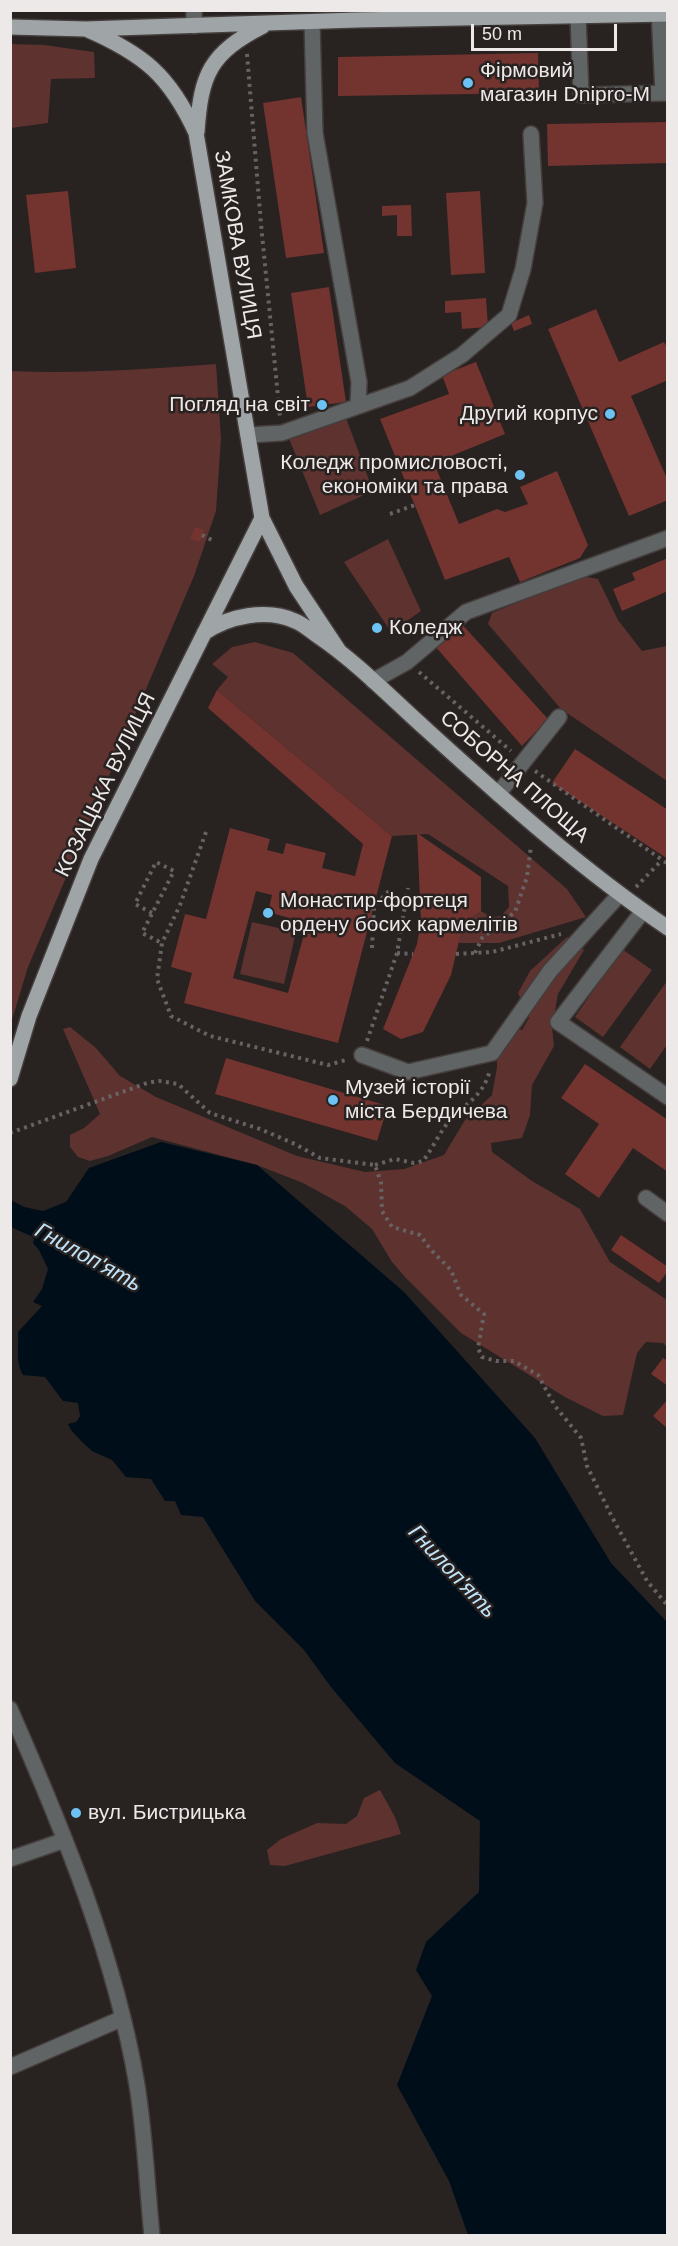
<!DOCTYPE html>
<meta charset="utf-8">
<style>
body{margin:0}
#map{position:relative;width:678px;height:2246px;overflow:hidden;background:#282221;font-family:Arial,sans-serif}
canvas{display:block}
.frame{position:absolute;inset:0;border:12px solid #ede9e8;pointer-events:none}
.scale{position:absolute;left:471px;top:24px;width:146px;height:27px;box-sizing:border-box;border:3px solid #ede9e8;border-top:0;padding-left:8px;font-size:18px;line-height:21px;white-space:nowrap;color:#ede9e8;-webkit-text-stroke:4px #282221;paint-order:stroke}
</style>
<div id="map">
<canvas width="678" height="2246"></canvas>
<div class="frame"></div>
<div class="scale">50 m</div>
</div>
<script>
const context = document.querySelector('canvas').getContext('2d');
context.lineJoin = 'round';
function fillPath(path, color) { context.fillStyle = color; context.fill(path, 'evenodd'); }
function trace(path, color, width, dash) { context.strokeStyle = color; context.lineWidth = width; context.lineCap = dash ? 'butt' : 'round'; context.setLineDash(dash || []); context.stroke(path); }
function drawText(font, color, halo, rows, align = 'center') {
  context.font = font + ' Arial,sans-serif'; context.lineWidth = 5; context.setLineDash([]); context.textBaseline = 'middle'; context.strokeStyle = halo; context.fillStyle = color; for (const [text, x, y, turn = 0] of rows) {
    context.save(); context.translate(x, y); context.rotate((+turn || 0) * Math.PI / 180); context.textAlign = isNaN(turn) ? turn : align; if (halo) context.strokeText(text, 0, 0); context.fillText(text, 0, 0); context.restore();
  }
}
fillPath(new Path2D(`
 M11,44l33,1 50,7 1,26 -44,1 -3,44 -37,5z
 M216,364l5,75 -5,72 -22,65 -166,391 -17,56 -1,-652c69,3 137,-2 206,-7z
 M345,415l28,76 -53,24 -32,-79z
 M388,539l33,72 -30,21 -47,-70z
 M581,576l17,3 20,41 24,31 25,-5v135l-106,-72 -73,-85 4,-11z
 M255,642l38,11 274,236 19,28 -87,26h-41l5,-19 18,-13 10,6 10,-1 8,-9 -1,-21 -80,-52 -36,2 -175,-146 11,-13 -16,-13 20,-17z
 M252,922l44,10 -12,52 -44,-10z
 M567,937l17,13 -26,44 -6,34 2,18 -22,39 -2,30 -8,23 -31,5 1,9 40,29 48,28 30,53 57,38v47l-4,-4 -17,-1 -9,11 -14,62 -20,1 -38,-19 -104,-64 -56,-56 -13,-15 -20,-33 -27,-23 -42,-23 -46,-18 -105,-28 -44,19 -18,5 -12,-4 -8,-10v-12l14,-7 16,-14 -37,-85 7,-2 26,21 24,28 36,21 141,59 68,16 39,-3 40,-14 21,-35 27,-25 5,-28v-37l7,-6 18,6 7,-12 -11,-25 12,-22z
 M622,949l30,21 -49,67 -28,-20z
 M667,981v64l-17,24 -30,-22z
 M380,1790l15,27 6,17 -116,32 -15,-1 -3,-15 14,-11 36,-16 29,1 11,-8 7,-18z`), '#5e322f');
fillPath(new Path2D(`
 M161,1142l96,23 147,127 131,146 76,125 56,59v613h-199l-19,-54 -52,-96 35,-89 -16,-26 10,-28 53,-50 1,-71 -85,-58 -64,-76 -27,-37 -49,-49 -52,-84 -22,-2 -6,-14h-10l-14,-22 -25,-2 -14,-17 -20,-9 -11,-10 -10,-11 -3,-6 8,-2 4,-6 -2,-13 -15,-2 -18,-24 -22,-2c-8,-15 -4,-26 -5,-43l24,-26 -9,-4 9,-13 6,-20 -9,-19 -6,-7 1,-4 -3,-3 -20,-9v-27l13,7 19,4 23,-9 23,-34z`), '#000e1a');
fillPath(new Path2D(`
 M538,53l1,40 -201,3v-39z
 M301,97l23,156 -38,5 -23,-155z
 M668,122v41l-120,3 -1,-42z
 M68,191l8,77 -41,5 -9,-78z
 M480,191l5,82 -34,2 -5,-82z
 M411,205l1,31h-15v-21l-15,1v-10z
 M329,287l17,115 -38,5 -17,-114z
 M486,298l2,29 -26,2 -1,-17 -16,1v-12z
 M596,309l23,53 45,-20 4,7v31l-37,16 37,85v19l-39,16 -81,-187z
 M529,315l3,9 -18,7 -3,-8z
 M476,362l29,72 -71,29 25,61 38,-15 8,3 23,-8 -8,-17 37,-16 31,74 -8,13 -60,24 -11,-25 -64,23 -65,-161 69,-25 -7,-19z
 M195,527l9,3 -4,12 -10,-3z
 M668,558v33l-46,20 -9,-22 22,-9 -3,-7z
 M460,622l88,97 -26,27 -88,-101z
 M217,690l175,146 -54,207 -154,-40 8,-30 -21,-6 14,-53 21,5 24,-91 40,11 -3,11 16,4 3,-11 40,10 -4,15 33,8 8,-32 -155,-136zM256,891l16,4 -4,17 39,11 -19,70 -55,-15z
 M575,749l93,61v49l-116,-76z
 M417,833l64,44v34l-18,13 -12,51 -28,57 -22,7 -18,-10 34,-85 4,-23z
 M226,1058l162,48 -11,35 -162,-47z
 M585,1064l83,56v52l-35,-24 -34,50 -34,-24 34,-50 -38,-26z
 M621,1235l47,32v4l-9,12 -48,-33z
 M663,1358l5,3v25l-17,-12z
 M668,1399v30l-15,-13z`), '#73332f');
const minor = new Path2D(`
 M659,10l4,83
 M578,16l3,79 87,-2
 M312,22l3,111 44,249 -1,24
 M194,26v-16
 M248,435l34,-2 128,-45 52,-33 47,-40 14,-46 12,-66 -4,-69
 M373,681l34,-19 59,-50 202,-74
 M498,794l61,-77
 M643,911l-85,111 110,75
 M362,1055l46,17 84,-19 58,-82 70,-77
 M646,1198l22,16
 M10,1709c53,121 105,246 127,376 8,50 10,101 15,151
 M10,1859l55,-19
 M10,2067l113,-49`);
const major = new Path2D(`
 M10,27l76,2 270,-9 312,-6
 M86,29c58,25 84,47 110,104l66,385 34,68 43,65
 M197,132c4,-58 13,-79 66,-106
 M204,633c24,-17 63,-25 91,-12 8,3 16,10 23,15 40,27 74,63 110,95 76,69 154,139 240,197
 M10,1079l19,-63 62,-157 171,-341`);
trace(minor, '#443e3d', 18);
trace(major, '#443e3d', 18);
trace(new Path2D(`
 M247,54l14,170 19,193
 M390,514l25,-9
 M202,535l10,5
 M419,672l92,79
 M535,771l133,93
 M206,832l-26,73 -18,38 -5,36 14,37 39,20 118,29 18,-5
 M636,887l26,-27
 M351,905l23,1
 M152,913l-17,-9 21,-42 18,9 -32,62 20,10
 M372,948l2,-42 17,-17
 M397,953l16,1
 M475,953l7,-15 33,-26 12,-35 4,-31
 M456,954l36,-2 69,-18
 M367,1041l30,-88 11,-65
 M10,1133l137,-50 12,-2 19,3 32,29 50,16 35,15 25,14 55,7 6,18 1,28 10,16 28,8 11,15 20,20 10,25 23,19 -6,34 4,9 14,4h18l24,14 17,31 26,32 6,28 25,51 35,64 21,25
 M375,1165l20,-6 19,4 9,-2c9,-12 15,-25 23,-36 17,-22 36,-25 44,-55`), '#686362', 4, [3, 4.5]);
trace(minor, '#616465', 15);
trace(major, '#9fa4a7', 15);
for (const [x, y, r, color] of [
 [468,83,6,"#6ec2f3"],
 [322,405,6,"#6ec2f3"],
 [610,414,6,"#6ec2f3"],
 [520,475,6,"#6ec2f3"],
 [377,628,6,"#6ec2f3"],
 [268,913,6,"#6ec2f3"],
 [333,1100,6,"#6ec2f3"],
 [76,1813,6,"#6ec2f3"]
]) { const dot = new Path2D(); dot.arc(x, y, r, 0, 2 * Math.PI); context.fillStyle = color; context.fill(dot); trace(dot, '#282221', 2); }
drawText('21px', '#ede9e8', '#282221', [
 ["Фірмовий",480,71],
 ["магазин Dnipro-M",480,95],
 ["Погляд на світ",310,405,"right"],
 ["Другий корпус",598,414,"right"],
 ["Коледж промисловості,",508,463,"right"],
 ["економіки та права",508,487,"right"],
 ["Коледж",389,628],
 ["Монастир-фортеця",280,901],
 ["ордену босих кармелітів",280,925],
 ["Музей історії",345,1088],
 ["міста Бердичева",345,1112],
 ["вул. Бистрицька",88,1813]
], 'left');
drawText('21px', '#ede9e8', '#282221', [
 ["ЗАМКОВА ВУЛИЦЯ",237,245,80],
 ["СОБОРНА ПЛОЩА",514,777,41],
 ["КОЗАЦЬКА ВУЛИЦЯ",106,785,-64]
]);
drawText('italic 22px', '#c0e4fa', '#282221', [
 ["Гнилоп'ять",88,1258,29],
 ["Гнилоп'ять",452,1572,47]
]);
</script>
